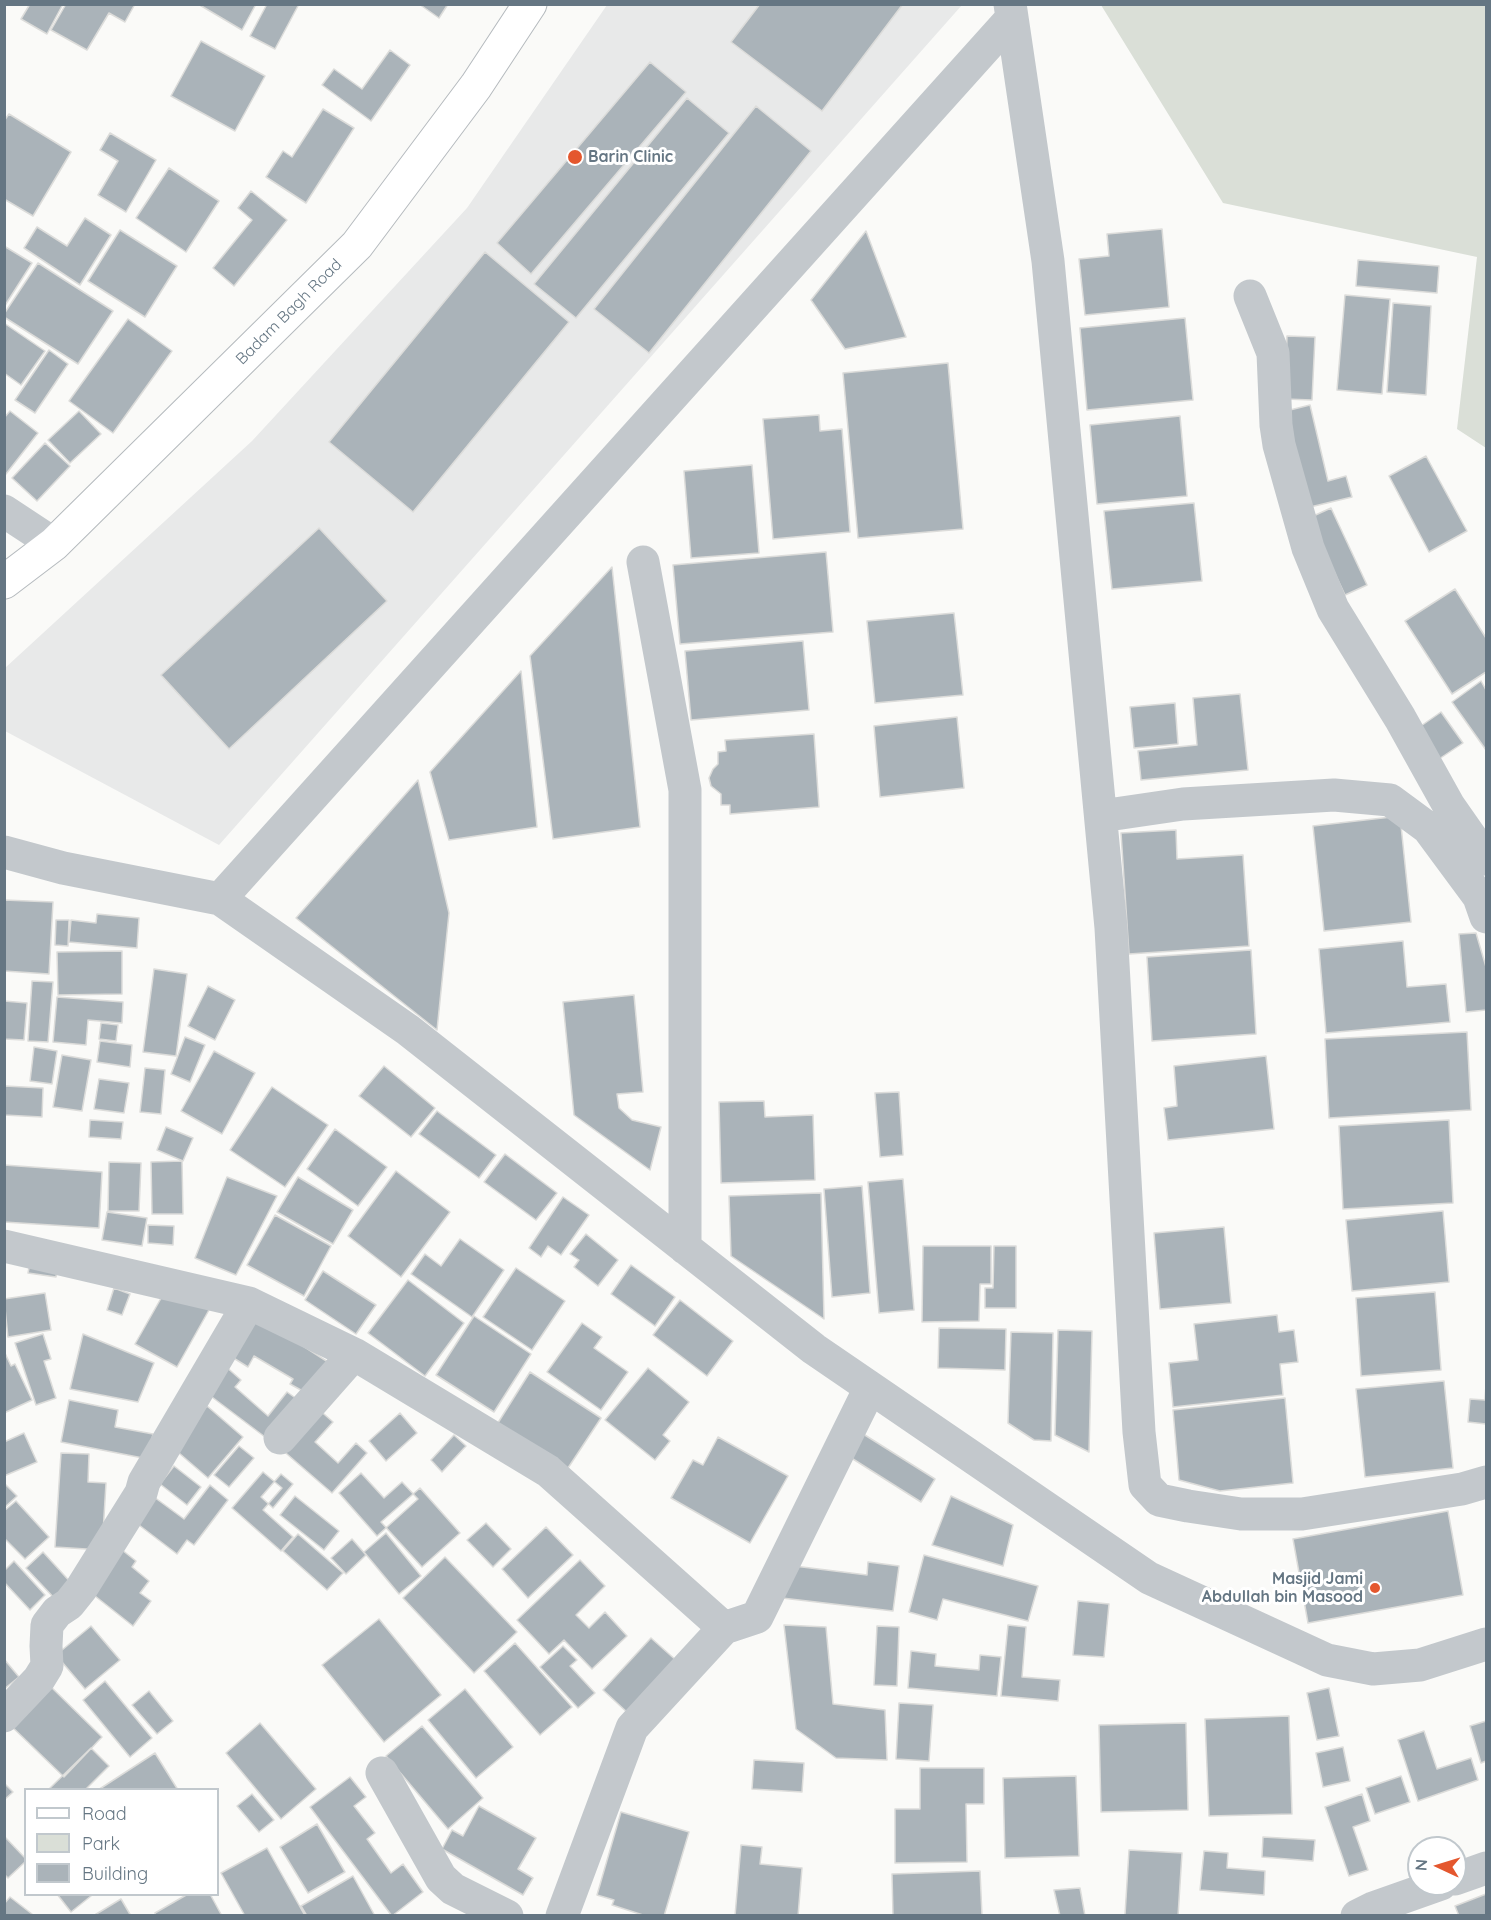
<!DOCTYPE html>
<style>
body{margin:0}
#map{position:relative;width:1491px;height:1920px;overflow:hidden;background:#fafaf8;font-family:Quicksand,sans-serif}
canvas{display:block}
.frame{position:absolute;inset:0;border:6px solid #657683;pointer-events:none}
.legend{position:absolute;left:24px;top:1788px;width:195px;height:108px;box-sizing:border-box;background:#fff;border:2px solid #c1c8cd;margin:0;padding:8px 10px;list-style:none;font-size:18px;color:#657683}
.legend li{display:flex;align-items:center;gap:12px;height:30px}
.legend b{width:30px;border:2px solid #c1c8cd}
.north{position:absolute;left:1407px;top:1836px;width:60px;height:60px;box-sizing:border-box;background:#fff;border:2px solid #c1c8cd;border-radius:50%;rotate:274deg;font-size:16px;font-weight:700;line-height:24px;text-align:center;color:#657683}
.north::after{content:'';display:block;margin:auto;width:21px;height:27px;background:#e4572e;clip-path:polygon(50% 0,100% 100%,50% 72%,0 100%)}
</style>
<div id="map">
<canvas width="1491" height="1920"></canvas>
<div class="frame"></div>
<ul class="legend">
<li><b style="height:8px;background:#fff"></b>Road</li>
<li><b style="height:16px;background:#dadfd7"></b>Park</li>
<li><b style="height:16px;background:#aab3b9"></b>Building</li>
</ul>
<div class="north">N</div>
</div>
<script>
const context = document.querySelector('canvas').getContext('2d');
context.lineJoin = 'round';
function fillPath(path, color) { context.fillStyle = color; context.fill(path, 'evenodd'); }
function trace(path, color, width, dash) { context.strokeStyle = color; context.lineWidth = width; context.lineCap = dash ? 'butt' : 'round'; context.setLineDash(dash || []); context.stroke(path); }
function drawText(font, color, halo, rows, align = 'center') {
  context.font = font + ' Quicksand,sans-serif'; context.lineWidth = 6; context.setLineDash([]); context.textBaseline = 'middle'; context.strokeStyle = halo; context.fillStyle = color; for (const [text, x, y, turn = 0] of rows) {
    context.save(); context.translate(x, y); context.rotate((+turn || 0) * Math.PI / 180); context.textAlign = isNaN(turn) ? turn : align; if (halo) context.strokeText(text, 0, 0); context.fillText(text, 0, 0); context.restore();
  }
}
fillPath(new Path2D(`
 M607,5h355l-743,840 -214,-114v-63l247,-227 215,-233z`), '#e8e9e9');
fillPath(new Path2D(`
 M1101,5h385v443l-29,-19 20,-172 -254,-54z`), '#dadfd7');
const building = new Path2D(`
 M30,4h33l-16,30 -26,-15z
 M66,4h69l-10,18 -16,-9 -22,37 -36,-20z
 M198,4h58l-14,26z
 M267,4h32l-24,45 -25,-13z
 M419,4h29l-9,14z
 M760,4h143l-81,107 -91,-69z
 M201,41l64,35 -30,55 -64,-35z
 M390,50l20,15 -39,56 -49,-36 12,-16 28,20z
 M650,62l36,30 -155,182 -34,-31z
 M687,98l42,35 -153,185 -42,-34z
 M756,106l55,45 -162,202 -55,-44z
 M323,109l31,19 -48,75 -40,-26 17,-26 9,6z
 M9,114l62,38 -38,64 -29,-17v-78z
 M110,133l46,27 -30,52 -28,-17 20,-34 -18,-11z
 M169,168l50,33 -33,51 -50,-34z
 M251,191l36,29 -53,66 -21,-18 39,-48 -14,-12z
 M85,218l26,17 -31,50 -56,-37 13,-21 30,19z
 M1162,229l7,78 -84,8 -6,-56 30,-3 -2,-22z
 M120,230l57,36 -32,51 -57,-36z
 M866,231l40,106 -61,12 -34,-49z
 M4,246l28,17 -28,44z
 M485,252l84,70 -156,190 -84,-70z
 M1358,260l81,6 -2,27 -81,-7z
 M38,263l75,48 -35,53 -74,-47v-3z
 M1345,295l45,4 -8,95 -45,-4z
 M1393,303l38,3 -5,89 -39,-3z
 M1185,318l8,82 -106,10 -7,-82z
 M128,319l44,32 -59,82 -44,-32z
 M4,323l41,28 -24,34 -17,-12z
 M1287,336l28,1 -3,63 -27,-1z
 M49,350l19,14 -33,49 -20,-13z
 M948,363l15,166 -105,9 -15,-165z
 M1310,405l18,76 18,-5 6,21 -46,11 -24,-96z
 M10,411l28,22 -32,41 -2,-1v-55z
 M79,411l22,23 -31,29 -22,-23z
 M819,415l1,16 22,-2 8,103 -77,7 -10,-120z
 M1180,416l7,80 -90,8 -7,-79z
 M45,443l25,23 -33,35 -25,-23z
 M1426,456l41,75 -38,21 -40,-76z
 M752,465l7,88 -68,5 -7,-87z
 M1194,503l8,78 -90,8 -8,-78z
 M1331,508l36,77 -22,10 -36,-77z
 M319,528l68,73 -158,148 -68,-74z
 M826,552l7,80 -153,12 -7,-79z
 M612,567l28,260 -87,12 -23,-183z
 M1455,589l31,49v34l-34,22 -47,-73z
 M954,613l9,82 -88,8 -8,-82z
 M803,641l6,69 -118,10 -6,-69z
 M521,671l16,156 -88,13 -19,-68z
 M1481,681l5,9v60l-34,-48z
 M1240,694l8,76 -107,10 -3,-29 59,-6 -4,-47z
 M1175,703l3,41 -44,4 -4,-41z
 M1441,712l22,31 -24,16 -21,-31z
 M957,717l7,71 -84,9 -6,-71z
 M814,734l5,73 -89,7v-9h-9v-11l-10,-8 -2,-8 4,-9 5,-5v-12l8,-1 -1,-11z
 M418,780l31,133 -12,117 -141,-112z
 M1400,816l11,106 -87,9 -11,-105z
 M1176,830l1,29 66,-4 6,91 -120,8 -8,-121z
 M4,900l49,2 -4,72 -45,-3z
 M97,914l42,4 -2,30 -68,-6 2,-22 25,3z
 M56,920h13l-1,26 -13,-1z
 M1476,933l10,34v43l-20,2 -7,-78z
 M1403,941l4,46 39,-3 4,38 -124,11 -7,-84z
 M1251,950l5,84 -104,7 -5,-84z
 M122,951v43l-64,1 -1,-43z
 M154,969l33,5 -11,82 -33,-4z
 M32,981l21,1 -5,60 -20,-1z
 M208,986l27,14 -20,40 -27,-14z
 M634,995l9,97 -26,2 2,14 13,12 29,7 -11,43 -76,-55 -11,-113z
 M57,997l66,5 -1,21 -34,-3 -2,25 -33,-3z
 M4,1001l23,2 -3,37 -20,-1z
 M101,1023l17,2 -2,16 -17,-2z
 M1467,1032l4,78 -142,8 -4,-79z
 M185,1037l20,8 -15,37 -19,-8z
 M100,1041l32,4 -2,22 -33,-5z
 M34,1047l23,4 -5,33 -22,-3z
 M214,1051l41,22 -33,61 -41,-23z
 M62,1055l29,5 -9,51 -29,-4z
 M1266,1056l8,73 -106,11 -4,-32 13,-2 -3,-40z
 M384,1066l51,42 -24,29 -52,-41z
 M145,1068l20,2 -4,44 -21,-2z
 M99,1079l30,4 -5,30 -30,-4z
 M5,1086l38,2 -1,29 -38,-2z
 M272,1087l56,38 -43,62 -55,-37z
 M899,1092l4,63 -23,2 -5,-64z
 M764,1101l1,16 48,-2 2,65 -94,3 -2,-81z
 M437,1111l59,44 -17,23 -60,-44z
 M90,1120l33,2 -2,17 -32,-2z
 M1449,1120l4,83 -110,6 -4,-83z
 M166,1127l27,11 -10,23 -26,-11z
 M335,1129l52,38 -29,39 -51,-37z
 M505,1154l52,39 -21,27 -52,-38z
 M182,1161l1,53h-31l-1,-52z
 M109,1162l32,1 -2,48h-31z
 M4,1165l98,7 -3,56 -95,-6z
 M396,1171l54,41 -49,65 -53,-41z
 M227,1177l50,19 -41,79 -41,-17z
 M298,1177l55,33 -20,34 -56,-32z
 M903,1179l11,131 -35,3 -11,-131z
 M862,1186l8,107 -38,4 -8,-108z
 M821,1193l3,126 -93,-63 -2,-60z
 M563,1197l26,18 -28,40 -13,-9 -7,11 -12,-9z
 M1443,1211l6,71 -97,9 -6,-71z
 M107,1212l40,6 -5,28 -40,-6z
 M275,1215l56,31 -27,50 -57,-31z
 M148,1225l26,1 -1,19 -25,-2z
 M1224,1227l7,76 -71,6 -6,-76z
 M586,1234l32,26 -20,26 -24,-19 5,-7 -9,-6z
 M460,1239l44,31 -32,47 -61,-43 14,-20 16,12z
 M923,1246h68v38h-11l-1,37 -57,1z
 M994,1246h22v62h-31v-20h8z
 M31,1257l27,4 -2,16 -28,-4z
 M631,1265l44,32 -20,29 -44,-32z
 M516,1268l49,33 -33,49 -49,-33z
 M323,1271l53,34 -20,29 -51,-34z
 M408,1280l56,43 -39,53 -57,-43z
 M168,1286l41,24 -32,57 -42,-23z
 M114,1288l16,6 -8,21 -15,-5z
 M1435,1292l6,78 -80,6 -5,-78z
 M45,1293l6,37 -43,7 -4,-38z
 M680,1300l53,41 -26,35 -54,-41z
 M252,1313l79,51 -21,31 -20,-11 3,-5 -39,-23 -6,11 -21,-13z
 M1277,1315l2,17 15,-2 4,32 -18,2 3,31 -110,12 -4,-44 29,-3 -4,-36z
 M474,1316l57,38 -37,58 -58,-37z
 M582,1323l20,14 -8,11 34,24 -27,38 -54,-38z
 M939,1328l67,1 -1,41 -67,-2z
 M1058,1330l34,1 -3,121 -34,-17z
 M1011,1332l42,1 -2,108 -17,-1 -26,-17z
 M43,1334l8,25 -7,2 12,37 -20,7 -21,-62z
 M83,1334l71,29 -16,39 -68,-13z
 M4,1351l7,15 4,-2 17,36 -28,13z
 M224,1365l17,15 -6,7 33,29 19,-24 14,10 -32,38 -61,-46z
 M648,1368l41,34 -26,33 7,6 -15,19 -50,-40z
 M530,1372l71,46 -35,53 -70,-45z
 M1444,1381l9,87 -88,9 -9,-88z
 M1486,1384v40l-18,-2 2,-23 15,1z
 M1285,1398l8,85 -73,8 -41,-11 -6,-70z
 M69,1400l49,10 -3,17 38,7 -5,25 -87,-17z
 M207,1406l36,31 -35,41 -36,-31z
 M316,1407l17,15 -18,20 23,21 18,-20 11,10 -35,40 -52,-45z
 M400,1413l17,20 -31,28 -17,-20z
 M860,1432l75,47 -14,23 -76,-48z
 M24,1433l13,29 -33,14v-34z
 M454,1435l12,11 -24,26 -11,-12z
 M718,1437l70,39 -38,67 -79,-45 22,-38 10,5z
 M239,1446l15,12 -25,29 -15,-12z
 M61,1453l28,1 -1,28 18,1 -4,67 -47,-3z
 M174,1466l27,21 -14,18 -27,-21z
 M263,1472l19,16 -19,22 30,27 -12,14 -49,-43z
 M361,1473l23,25 18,-16 16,17 -41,37 -38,-43z
 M281,1474l12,10 -20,24 -12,-11z
 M4,1483l13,13 -13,12z
 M210,1485l18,15 -34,45 -7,-5 -10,14 -42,-32 19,-25 30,22z
 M420,1488l40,45 -38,34 -41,-45z
 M295,1496l44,35 -15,19 -44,-35z
 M951,1496l62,29 -10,41 -71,-21z
 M16,1501l33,36 -24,22 -21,-21v-27z
 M1448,1511l15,84 -155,28 -15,-84z
 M486,1523l25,26 -18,18 -26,-27z
 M546,1527l27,28 -45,43 -26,-29z
 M386,1533l35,43 -22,18 -35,-42z
 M298,1534l45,39 -16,17 -44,-39z
 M352,1539l14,16 -20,19 -15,-16z
 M122,1550l14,11 -4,6 17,14 -9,12 11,8 -18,25 -43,-34z
 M43,1552l30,33 -17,15 -30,-32z
 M924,1555l114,31 -10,35 -85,-22 -6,21 -28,-8z
 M445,1557l72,75 -43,41 -71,-75z
 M580,1560l25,26 -29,29 13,13 16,-16 22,24 -35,33 -28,-29 -15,14 -32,-34z
 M14,1561l31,34 -15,15 -26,-28v-11z
 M868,1562l31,4 -6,45 -111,-13 4,-33 81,10z
 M1078,1601l31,3 -5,53 -31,-2z
 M379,1619l62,76 -57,47 -62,-77z
 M784,1625l42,2 7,77 52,6 2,50 -51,-2 -40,-29z
 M1008,1625l18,2 -4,50 38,3 -2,21 -57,-5z
 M91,1626l29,34 -35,29 -29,-34z
 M877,1626l22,1 -2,59 -23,-1z
 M651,1638l27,24 -49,52 -26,-24z
 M515,1643l57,64 -32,28 -56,-64z
 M563,1646l14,14 -7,6 25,27 -17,15 -38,-41z
 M911,1651l25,3 -1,12 44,4 1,-15 21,2 -4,39 -89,-8z
 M4,1659l15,18 -15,12z
 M105,1681l47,57 -22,19 -47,-57z
 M46,1682l56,55 -38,40 -57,-55z
 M1329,1688l10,48 -22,4 -10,-47z
 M465,1689l48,58 -37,31 -48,-58z
 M149,1691l24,30 -16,13 -25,-29z
 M899,1703l34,2 -4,56 -33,-2z
 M1289,1716l3,98 -83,2 -4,-97z
 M1486,1721v40l-5,2 -11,-37z
 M260,1723l56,66 -35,30 -55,-66z
 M1186,1723l2,87 -87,2 -2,-87z
 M422,1726l61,72 -35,31 -62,-73z
 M1424,1731l13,38 34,-11 7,22 -60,21 -20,-61z
 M1343,1747l7,34 -27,6 -7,-34z
 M91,1748l18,18 -24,24h-37z
 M155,1753l23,37h-80z
 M754,1760l50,3 -2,29 -50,-3z
 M920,1768h64v36h-18l1,58 -72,1v-54h25z
 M1076,1776l3,80 -74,2 -2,-80z
 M1401,1776l9,26 -35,12 -9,-26z
 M350,1777l16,20 -12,9 21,27 -8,6 24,34 12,-9 20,28 -31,24 -82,-109z
 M4,1783l9,9 -9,8z
 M252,1794l22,26 -15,12 -22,-26z
 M1362,1794l8,27 -17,6 15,43 -19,6 -24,-69z
 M479,1806l57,32 -18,31 15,9 -10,17 -81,-46 10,-19 11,6z
 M621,1812l68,20 -25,84h-18l-34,-11 2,-5 -17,-5z
 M317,1824l28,48 -37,21 -28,-46z
 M4,1836l22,23v2l-18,17 -4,-4z
 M1263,1837l52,3 -2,21 -51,-4z
 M741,1845l21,2 -2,17 42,4 -4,48h-63z
 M267,1848l37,66 -2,2h-57l-24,-43z
 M1129,1850l53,3 -4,63 -53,-1z
 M1204,1851l24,2 -1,15 38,3 -1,24 -64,-5z
 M980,1871l2,45h-89l-1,-42z
 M353,1876l22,40h-68l-6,-10z
 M1080,1888l5,28h-25l-6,-26z
 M57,1894h33l1,2 -20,16z
 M188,1894h22l12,22h-66l-1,-3z
 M1486,1894v22h-27l-4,-10z
 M10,1897l22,17 -1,2h-27v-12z
 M121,1899l10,17h-38z`);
fillPath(building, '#aab3b9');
trace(building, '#dcdcda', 1.5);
const major = new Path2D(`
 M4,582l50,-38 303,-299 119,-159 54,-82`);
trace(major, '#b5babe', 35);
trace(new Path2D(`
 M1010,4l38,257 63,667 28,504 6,53 14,15 29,6 53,8h61l160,-25 24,-7
 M1250,296l23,57 3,72 3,20 29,103 25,61 67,109 49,88 37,53
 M4,511l50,33
 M643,562l42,228v458
 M1101,816l82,-12 151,-9 56,5 38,28 51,69 7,20
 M4,852l59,16 157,31 188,131 406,319 335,229 178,82 46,9 47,-4 66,-21
 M220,899l792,-881
 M4,1246l245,57 105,51 194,117 176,157 33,-11 113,-229
 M280,1438l74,-84
 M4,1716l35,-37 8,-13 -1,-20 1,-21 10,-13 12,-8 12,-15 60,-96 3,-11 105,-179
 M382,1773l59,105 12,11 54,27
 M1455,1879l31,-11
 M562,1916l70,-188 92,-100
 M1357,1916l16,-8 68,-24`), '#c3c8cc', 33);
trace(major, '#fff', 33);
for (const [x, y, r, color] of [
 [575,157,8,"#e4572e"],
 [1375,1588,6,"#e4572e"]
]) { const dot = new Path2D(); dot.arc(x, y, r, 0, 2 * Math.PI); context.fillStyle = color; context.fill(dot); trace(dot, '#fff', 2); }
drawText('bold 16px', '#657683', '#fff', [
 ["Barin Clinic",588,157],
 ["Masjid Jami",1363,1579,"right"],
 ["Abdullah bin Masood",1363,1597,"right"]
], 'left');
drawText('16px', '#657683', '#fff', [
 ["Badam Bagh Road",289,312,-45]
]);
</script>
